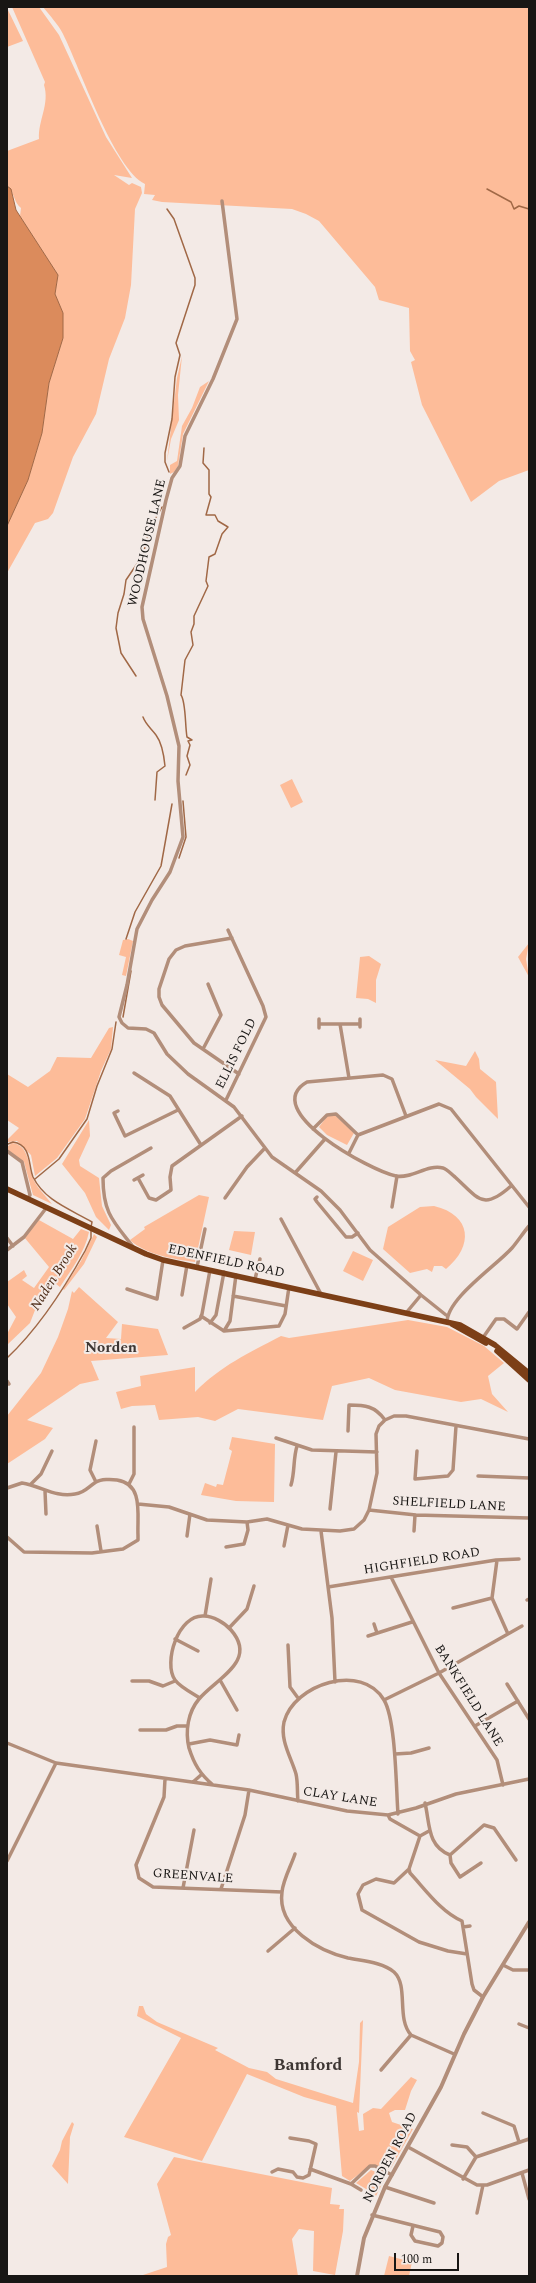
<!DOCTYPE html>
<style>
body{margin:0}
#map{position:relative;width:536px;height:2283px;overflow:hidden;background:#f3eae6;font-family:Spectral,serif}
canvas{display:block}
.frame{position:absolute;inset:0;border:8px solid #181614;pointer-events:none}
.scale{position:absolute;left:394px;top:2253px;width:65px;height:18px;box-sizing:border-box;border:2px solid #181614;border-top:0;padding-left:5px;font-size:12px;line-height:14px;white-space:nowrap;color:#181614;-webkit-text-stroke:3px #f3eae6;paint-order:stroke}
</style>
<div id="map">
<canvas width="536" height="2283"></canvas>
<div class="frame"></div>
<div class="scale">100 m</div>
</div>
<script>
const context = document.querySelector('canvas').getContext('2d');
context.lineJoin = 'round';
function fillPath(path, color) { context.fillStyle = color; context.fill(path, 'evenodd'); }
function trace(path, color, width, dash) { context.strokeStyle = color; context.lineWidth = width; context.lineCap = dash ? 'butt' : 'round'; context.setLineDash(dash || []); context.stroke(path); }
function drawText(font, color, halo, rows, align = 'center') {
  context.font = font + ' Spectral,serif'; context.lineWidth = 4; context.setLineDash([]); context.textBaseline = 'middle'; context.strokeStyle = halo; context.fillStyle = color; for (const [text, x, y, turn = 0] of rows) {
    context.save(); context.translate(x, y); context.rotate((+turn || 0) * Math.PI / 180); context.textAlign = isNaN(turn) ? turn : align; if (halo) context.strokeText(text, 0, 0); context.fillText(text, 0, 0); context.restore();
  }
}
fillPath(new Path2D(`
 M12,7h27l20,28 47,102 26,41 -18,-3 15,10 3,-2 9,4 1,6 -7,16 -4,76 -6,33 -16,41 -13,55 -23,43 -20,56 -5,6 -13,4 -28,50v-47l21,-46 14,-47 7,-50 14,-45v-25l-8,-19 3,-19 -38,-59 1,-8c-7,-5 -7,-17 -14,-22v-35l32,-12c-1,-19 11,-35 5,-54l1,-3z
 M43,7h486v463l-30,11 -28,21 -49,-97 -11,-43 4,-2 -5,-9 -1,-43 -30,-8 -4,-13 -56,-66 -13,-7 -14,-5 -130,-7 -10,-2 3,-5 -11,-1 1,-10c-31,-15 -65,-116 -82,-150 -5,-10 -13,-18 -20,-27z
 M7,8l16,33 -16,6z
 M182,356l-4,39 1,25 -8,19 -4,22 10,-83z
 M209,381l-26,53 -5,32 -4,6 -4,2v-9l7,-4 5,-35 10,-18 8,-21z
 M292,779l11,23 -12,6 -11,-23z
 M128,939l5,2 -7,35 -4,-1 4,-18 -7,-2 4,-15z
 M529,943l-3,16 3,18 -11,-20z
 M369,956l12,8 -5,16v23l-8,-4 -12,-1 4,-41z
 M113,1027l-2,22 -10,22 -16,48 -28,39 -22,18 -4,-21 -14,-14 -9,1 -1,-2 12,-12 -12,-8v-46l21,13 22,-16 7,-14 34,1 18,-30z
 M475,1051l4,8 1,10 16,13 2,37 -22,-22 -6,-8 -35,-29 31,6z
 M328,1115h7l19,18 -7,12 -20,-10 -8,-8z
 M89,1120l1,16 -11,24 1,6 19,12 3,28 9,19 -2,5 -13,-13 -11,-24 -23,-29z
 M12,1143c17,2 16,21 20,33 3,10 14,20 20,28l-19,-9 -9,-33 -15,-10 -2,-5z
 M199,1195l10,2 -14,65c-21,-3 -49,-7 -65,-22l15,-11 -1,-2z
 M434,1206c38,9 40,40 12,63l-4,-3h-8l-2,6 -5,-3 -17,4 -27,-24 5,-22 32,-20z
 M39,1220l34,19 8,-10 8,3c-4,20 -18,38 -29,55l-4,-3 -12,3 -14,36 -23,22v-11l9,-17 -9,-13v-22l17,-12 3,6 -5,4 12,8 15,-21 -25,-30z
 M234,1231l21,1 -4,23 -22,-5z
 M94,1234l3,3 -13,27 -20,26 -1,-1 18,-28z
 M353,1251l20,9 -10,21 -20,-10z
 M79,1287l39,35 -12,16 15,1 1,-15 36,5 10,26 -77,6 8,19 -19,4 -53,36 26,8 -8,11 -38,25v-48l34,-43 17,-36 10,-28 4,-18 2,2z
 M408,1320l39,7 37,19 20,17 -16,13 4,18 16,18 -27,-13 -20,3 -66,-12 -26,-12 -37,8 -9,34 -85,-11 -23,12 -17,-4 -39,3 -4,-15 -23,1 -11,3 -5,-17 25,-6 -1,-10 55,-9v25c27,-27 52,-38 86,-56l8,2z
 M232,1437l43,7 -1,58 -38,-1 -35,-6 4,-12 11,4 1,-3 6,1 9,-34 -3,-2z
 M139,2006h4l3,8 11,8 61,26 -3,2 34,18 18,4 9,7 77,24 6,-41 1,-39 3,-3 -4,93 -2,-1 2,19 5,-1 -1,-16 10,-6 8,1 30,-32 6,3 -6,11 -6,19h-10l-6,3 3,9 21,7 -22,39 -3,2 -17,-5 -21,16 -8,-5 -6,-70 -32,-9 -57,-23 -45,87 -78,-24 57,-99 -44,-22z
 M72,2122l2,2 -4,13 -2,47 -16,-18 8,-16 2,-9z
 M174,2157l158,31 -2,16 10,1 -1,4h5l-1,22 -8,44 -22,-4 1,-40 -15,-2 -7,10 6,37h-158l27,-9 -1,-23 2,-7 3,-2 -14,-51z
 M371,2170l15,6 -10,20 -12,-2 2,-5 -10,-6z
 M389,2256l23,6 -3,14h-25z`), '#fdbc99');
const water = new Path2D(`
 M7,186l4,3 5,21 42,65 -3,19 8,19v25l-14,45 -7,50 -14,47 -21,46z`);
fillPath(water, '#db8b5c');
trace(water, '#a06846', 1);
trace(new Path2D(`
 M487,189l24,13 3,7 5,-3 10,3
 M167,209l7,10 21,59v7l-19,58 4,12 -5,22 -3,42 -7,34v9l4,10
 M136,676l-15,-23 -5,-25 2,-15 6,-19 2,-14 17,-25 6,-25 13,-23
 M143,717c3,8 8,11 13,18 6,8 8,21 9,31l-8,6 -2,28
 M186,775l4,-10 -3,-9 3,-11 -2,-4 4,-1 -5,-3c-2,-11 -1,-35 -6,-42l4,-35 8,-15 -2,-13 3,-8v-8l14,-30 -2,-5 3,-24 6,-3 7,-20 6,-7 -10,-6 -3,-6h-9l5,-18 -2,-3v-24l-6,-7 1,-15
 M179,858l7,-21 -3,-36
 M126,939l9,-27 26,-46 11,-62
 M123,1017l8,-46
 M8,1144l5,-2c19,3 15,23 20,35 12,24 37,32 59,45l-1,5
 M35,1179l24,-20 28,-40 10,-33 15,-37 4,-27
 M7,1358c32,-30 57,-69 78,-107l6,-13v-7`), '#a06846', 1.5);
trace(new Path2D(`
 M222,201l15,118 -24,60 -28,57 -5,30 -8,12 -6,22 -24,107 1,12 24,77 12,50 -1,35 5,56 -13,35 -18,28 -15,29 -10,56 -8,32 3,6 6,5 18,1 8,4 13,21 21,20 46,33 38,50 49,34 19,19 30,40 51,45 25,20
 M232,938l-47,8 -9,4 -7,9 -10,30v8l3,8 32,38 45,31
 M319,1019v9
 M360,1019v8
 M319,1024h41
 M340,1024l9,54
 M203,1049l18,-34 -13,-31
 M134,1073l36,23 31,49
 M226,1100l40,-83 -3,-11 -35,-76
 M118,1111l-4,2 11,23 53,-26
 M406,1116l-14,-37 -9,-4 -76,7c-49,28 64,89 89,94 16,3 31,-12 47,-8 4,1 8,6 12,9 24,22 28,34 56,9
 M313,1129l14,-14 9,-1 22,21
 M7,1151l15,11 8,33 -2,3
 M349,1153l9,-18 81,-31 12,5 78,98
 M295,1173l30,-34
 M138,1178l11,20 7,2 15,-10 -1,-13 2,-11 70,-50
 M134,1180l9,-5
 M317,1197l-2,2 2,3 29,35h6l6,-4
 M225,1198l22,-31 18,-19
 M392,1207l5,-31
 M281,1219l40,75
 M7,1238l6,8
 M134,1248c-20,-26 -31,-34 -31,-70l8,-7 40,-23
 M7,1250l17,-13 23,-30
 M197,1267l8,-38
 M255,1279l5,-20
 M127,1289l30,10 6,-39
 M182,1295l5,-30
 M233,1296l53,10
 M406,1313l15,-18
 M201,1316l23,15
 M210,1323l6,-8 8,-43
 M447,1323c-1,-24 49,-57 65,-75 6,-7 11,-15 17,-22
 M184,1328l16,-9 2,-5 8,-44
 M224,1331l55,-5 6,-12 4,-27
 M224,1331l6,-10 6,-46
 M482,1339l14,-20h8l13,10 12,-17
 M7,1381l2,3
 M348,1431l1,-26c16,0 26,1 36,15
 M276,1438l36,12 65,2
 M96,1441l-6,29 6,12
 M417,1451l-2,28 33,-3 5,-6 3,-44
 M478,1476l51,2
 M31,1484l10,-10 11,-23
 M129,1484l5,-10v-47
 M291,1485c4,-13 2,-26 6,-39
 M7,1488l15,-5c19,3 34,15 53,11 10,-1 13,-7 21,-12 5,-3 15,-3 21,-2 27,4 20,35 21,55v5l-15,9 -31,4 -68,-1 -17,-15
 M45,1491l1,23
 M138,1504l31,3 38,13 40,2 20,-3 35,10 38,2 14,-2 10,-9 5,-10 8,-37 -1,-39 3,-8 6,-6 9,-4h12l123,23
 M330,1509l6,-57
 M369,1510l47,5 113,3
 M97,1526l4,25
 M321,1531l11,87 3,64
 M414,1531l1,-16
 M187,1536l3,-22
 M284,1546l4,-21
 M226,1547l18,-3 4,-14 -1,-8
 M497,1560l-5,38 16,36
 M391,1577l48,96 58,87 6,25
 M328,1587l168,-27 23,-1
 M527,1600l2,-1
 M453,1608l39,-10
 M205,1616l6,-37
 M374,1624l3,9
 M229,1628l18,-19 7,-23
 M368,1636l44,-14
 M175,1639l23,12
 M288,1645l2,42 8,11
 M220,1680l17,30
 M132,1681h17l14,5 12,-5
 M507,1684l22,35
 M200,1698c-8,-5 -20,-11 -25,-18 -12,-17 3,-66 29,-64 9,0 21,7 27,14 27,31 -14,48 -32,69 -11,13 -14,32 -10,49 5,16 11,26 24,37
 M384,1700l55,-27 83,-47
 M475,1726l43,-25
 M140,1730h26l11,-4h10
 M7,1743l49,20 193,27 98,21 41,4 28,-7 40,-14 73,-15
 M189,1744l21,-4 27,5 2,-10
 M395,1754l16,-1 18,-5
 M165,1779l-1,18 -28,68 3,13 14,9 129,5
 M193,1782l8,-7
 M298,1801c-1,-8 0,-19 -2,-27 -5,-17 -16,-33 -12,-52 10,-38 78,-60 100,-22 12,20 12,88 14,114
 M425,1803c5,21 2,43 25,52l1,8 9,14 21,-14
 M388,1815l2,4 30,17
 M429,1831l-9,5 -11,33 1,4c15,16 31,39 52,48l10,63 2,6 9,7
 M295,1854c-4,12 -12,26 -13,38 -5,36 37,59 66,66 14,3 34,4 46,14 15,14 2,46 17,63l43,19
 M450,1855l34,-30 10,3 22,32
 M7,1861l49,-98
 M409,1869l-15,14 -18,-4 -13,6 -5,9 4,16 57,32 29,9 19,3
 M183,1888l11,-58
 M221,1889l24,-74 4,-25
 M463,1927l7,-1
 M268,1951l27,-23
 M503,1965l10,5h16
 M519,2024l10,4
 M381,2070l30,-35
 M483,2113l31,13 5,16
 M452,2145l15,2 9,10 53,-18
 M408,2147l69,38h10l42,-15
 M310,2169l41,15 19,-18h5l17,9
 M272,2172l6,-3 15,3 4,5 6,1 6,-3 7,-31 -7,-3 -19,-3
 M522,2173l7,26
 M463,2179l13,-22
 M351,2184l10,6
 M385,2187l49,16
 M477,2213l6,-28
 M372,2215l68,17 3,5 -1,6 -4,3 -23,-5 -4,-6 2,-9`), '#b28e7a', 3.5);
trace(new Path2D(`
 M357,2276l7,-38 21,-51 56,-100 23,-53 19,-37 46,-75`), '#b28e7a', 4);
trace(new Path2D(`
 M7,1189l139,65 17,6 297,65 35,20 34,28
 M452,1324l34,19
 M497,1351l32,29`), '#7c3f17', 5.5);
drawText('13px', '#181614', '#f3eae6', [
 ["WOODHOUSE LANE",148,543,-77],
 ["ELLIS FOLD",237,1054,-64],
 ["EDENFIELD ROAD",226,1262,12],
 ["SHELFIELD LANE",449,1505,3],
 ["HIGHFIELD ROAD",422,1562,-9],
 ["BANKFIELD LANE",468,1696,58],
 ["CLAY LANE",340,1798,9],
 ["GREENVALE",193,1877,4],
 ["NORDEN ROAD",391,2158,-62]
]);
drawText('italic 14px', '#492814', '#f3eae6', [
 ["Naden Brook",55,1278,-58]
]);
drawText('bold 15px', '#3d3633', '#f3eae6', [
 ["Norden",111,1349]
]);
drawText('bold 17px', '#3d3633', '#f3eae6', [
 ["Bamford",308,2067]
]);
</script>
